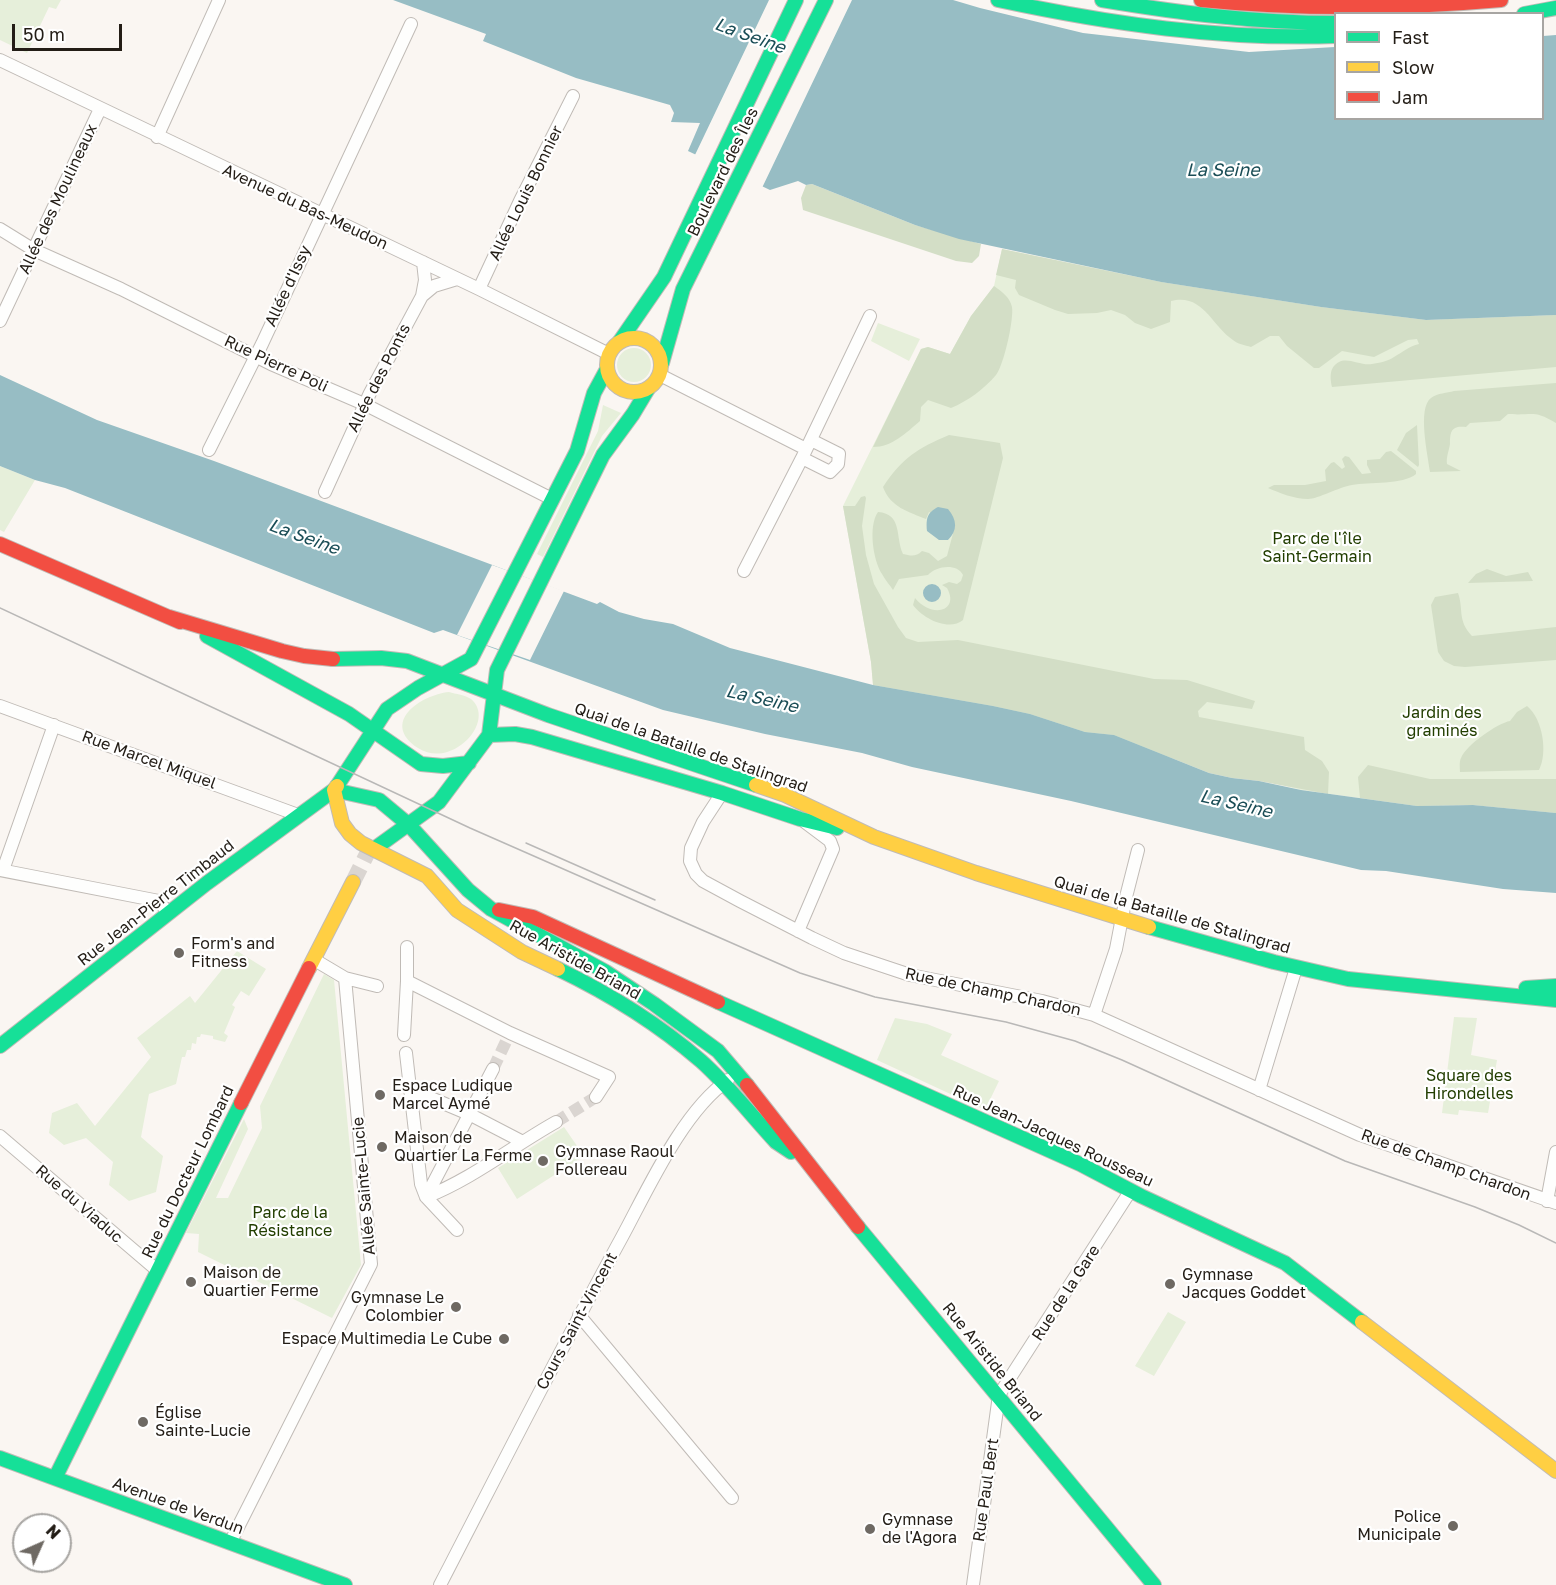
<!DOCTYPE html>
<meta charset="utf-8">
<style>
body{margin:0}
#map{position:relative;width:1556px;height:1585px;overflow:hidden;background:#faf6f2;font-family:"Golos Text",sans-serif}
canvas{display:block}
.legend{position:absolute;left:1334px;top:12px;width:210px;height:108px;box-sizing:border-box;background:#fff;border:2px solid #a7a5a2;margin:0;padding:8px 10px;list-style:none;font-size:18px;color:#231d16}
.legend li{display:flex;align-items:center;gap:12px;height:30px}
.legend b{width:30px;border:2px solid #a7a5a2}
.north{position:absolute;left:12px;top:1513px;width:60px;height:60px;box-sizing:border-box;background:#fff;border:2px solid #a7a5a2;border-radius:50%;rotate:45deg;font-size:16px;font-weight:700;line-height:24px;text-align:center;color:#231d16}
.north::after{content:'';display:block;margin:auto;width:21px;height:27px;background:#6e6963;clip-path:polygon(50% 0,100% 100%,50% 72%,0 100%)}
.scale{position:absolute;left:12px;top:24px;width:110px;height:27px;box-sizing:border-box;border:3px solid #231d16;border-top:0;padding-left:8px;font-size:18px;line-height:21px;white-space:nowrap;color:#231d16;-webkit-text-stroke:4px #fff;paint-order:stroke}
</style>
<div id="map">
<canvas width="1556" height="1585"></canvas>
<ul class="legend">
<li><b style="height:8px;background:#16e098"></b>Fast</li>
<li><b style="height:8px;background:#ffcf43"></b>Slow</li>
<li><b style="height:8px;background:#f24e42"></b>Jam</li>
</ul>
<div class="north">N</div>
<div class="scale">50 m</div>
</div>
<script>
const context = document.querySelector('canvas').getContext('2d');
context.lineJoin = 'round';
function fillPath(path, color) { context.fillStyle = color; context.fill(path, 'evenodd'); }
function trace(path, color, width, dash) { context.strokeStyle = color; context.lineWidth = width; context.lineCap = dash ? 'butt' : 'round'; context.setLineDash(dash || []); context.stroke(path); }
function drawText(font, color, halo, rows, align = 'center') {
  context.font = font + ' "Golos Text",sans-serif'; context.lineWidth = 4.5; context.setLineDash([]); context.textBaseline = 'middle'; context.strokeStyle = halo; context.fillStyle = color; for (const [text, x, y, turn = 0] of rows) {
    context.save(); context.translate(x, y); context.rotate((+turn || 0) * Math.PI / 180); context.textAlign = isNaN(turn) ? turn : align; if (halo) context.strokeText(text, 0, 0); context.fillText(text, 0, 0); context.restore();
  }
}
fillPath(new Path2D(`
 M0,0h61l-5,9 -7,-2 -22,46 -27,-13z
 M1002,249l159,33 160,25 105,13 130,-5v498l-83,-8 -56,1 -116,-16 -428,-105 -2,-23 -28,-156 78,-157 7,-2 22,7 21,-38 23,-30z
 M878,323l42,16 -11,22 -38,-20z
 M617 365a17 17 0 1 1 34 0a17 17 0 1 1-34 0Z
 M603,405l18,8 -19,23 -59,121 -6,-3 61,-123z
 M0,466l35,14 -31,52 -4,-2z
 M449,692c7,2 16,3 22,7 26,22 -19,71 -53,49 -38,-25 2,-53 31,-56z
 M237,951l29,18 -17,27 -8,-5 -9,14 3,2 -11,26 4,3 -3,6 -12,-3v-3l-12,-2 -1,3h-3l-1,7 -4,-1 -1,7h-4l-2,7h-3l-6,27 -27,10 -8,43 22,19 -7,36 -27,9 -20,-16 4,-23 -27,-24 -22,7 -15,-12 3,-20 25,-10 18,23 56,-69 -14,-19 53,-42 5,7z
 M324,974l10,6 27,285 -29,53 -134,-66 1,-18 -13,-1 58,-114 4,10 -32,69h12l34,-70 -2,-22z
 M1454,1017l23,1 -6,37 26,5 -9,53 -29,-3 -1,5 -16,-2z
 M895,1018l32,6 25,10 -11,21 58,26 -14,29 -108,-50z
 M564,1127l20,29 -67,43 -19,-31z
 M1168,1312l18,10 -32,54 -19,-10z`), '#e6efda');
fillPath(new Path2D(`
 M812,184l103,41 66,19 -2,12 -7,7 -16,-2 -153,-51 -2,-12 5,-13z
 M1002,249l159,33 160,25 105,13 130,-5v52l-224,20c-2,-9 -3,-20 7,-25 9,-5 22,4 33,2 7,-1 16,-3 22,-7 9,-5 15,-11 25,-13l-2,-5 -9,1 -34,17 -32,-6 -23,17h-5l-27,-22 -8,-10h-9l-19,11c-6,-2 -14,-3 -18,-7 -22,-15 -30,-47 -62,-39l-1,21 -19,7 -16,-6 -10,-8 -14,-5 -14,3 -29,1 -13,-4 -36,-15 -4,-7 1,-8 -20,-5z
 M994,286c7,5 16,11 18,21 2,12 -8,58 -16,68 -12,14 -28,26 -45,33l-23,-8 -7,7 -1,14c-14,12 -28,26 -47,26l48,-98 7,-2 22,7 21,-38z
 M1556,383v40c-23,-14 -23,-7 -48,-9l-8,7 -30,2 -4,4c-15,-2 -16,5 -16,17 -1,7 -4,13 -3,20l14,7 -31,1c-2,-16 -13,-64 1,-74 7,-5 16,-5 23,-7z
 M1417,425l2,40 -1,2 -21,-17 9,-17z
 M949,435l51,8 3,15 -40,162c-14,12 -41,-2 -50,-15l2,-7c17,21 45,13 32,-10l-5,-3 7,-3 8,2 4,-3 2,-6c-6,-12 -27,-9 -35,0l-29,4 -6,11c-3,-5 -8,-10 -11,-16 -9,-14 -14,-48 -4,-62 25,2 17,25 25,42 8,2 13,3 19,-3l7,2 9,8 9,-5 8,-30 -26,-14 -3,7c-17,-7 -36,-12 -43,-32 19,-29 35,-39 66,-52z
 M1391,451l25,20v3c-13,11 -47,8 -64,11 -13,2 -34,14 -44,14 -14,0 -28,-6 -40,-11l6,-3h31l21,-4 -1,-11 6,-7 3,-1 8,7 3,-2 -3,-8 3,-3 4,1 13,17 9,-1 -4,-8v-5l13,-1 6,-7z
 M865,496l1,2 -4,28 4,29 8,29 24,43 8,11 12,4 40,-2 196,39 33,1 68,21 -3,8 -45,-7 -9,9 1,6 105,20 1,13 17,11 7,11 -1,22 -69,-13 -27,-3 -23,-5 -95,-38 -29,-3 -55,-18 -37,-8 -120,-21 -2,-23 -28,-156h12l6,-9z
 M1487,569l19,7 22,-4 5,9 -65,2 8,-9z
 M1458,593c6,17 -1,27 14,43l84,-9v33l-91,7 -11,-1 -10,-5 -6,-9 -7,-47 4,-8z
 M1527,706c16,13 21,47 12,64l-79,2c0,-4 -1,-10 1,-14 5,-13 37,-35 49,-37l7,-9z
 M1368,765l62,14h126v34l-83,-8 -56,1 -57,-8 -2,-21z`), '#d3dec6');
fillPath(new Path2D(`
 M393,0h560l27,8 103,25 166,19 86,-5 1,71h206l1,-82 13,-1v280l-130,5 -105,-13 -160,-25 -202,-43 -44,-14 -103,-41 -6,1 -8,-4 -28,9 -82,-39 12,-28 -29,-1 3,-9 -4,-8 -94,-27 -93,-37 3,-7z
 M0,375l97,45 117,41 383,143 3,-2 19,10 25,7 29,5 57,24 143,37 120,21 37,8 55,18 29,3 95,38 23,5 27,3 42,9 116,16 56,-1 83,8v80l-53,-4 -117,-18 -25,-1 -290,-69 -159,-34 -50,-14 -97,-19 -102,-24 -220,-80 -9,3 -369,-145 -30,-8 -35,-14z
 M938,507l10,2c9,11 10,21 0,31h-9l-12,-9c-1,-13 0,-18 11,-24z
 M923 593a9 9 0 1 1 18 0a9 9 0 1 1-18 0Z`), '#97bdc4');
fillPath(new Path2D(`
 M769,0h83l-91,190 -67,-33z
 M492,565l72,26 -34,69 -73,-25z`), '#faf6f2');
trace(new Path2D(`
 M493,1069l17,-36
 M556,1122l40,-25`), '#dad5d1', 12, [12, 6]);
trace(new Path2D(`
 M353,882l14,-28`), '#dad5d1', 16, [16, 8]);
const street = new Path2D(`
 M0,60l479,229 130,65
 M157,137l62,-137
 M0,229l34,21 87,39 150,75 93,40 188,95
 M479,289l41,-88 53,-105
 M422,296l12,-10 23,-7
 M0,321l100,-212
 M660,375l146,74
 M811,440l28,14 -1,10 -8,8 -28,-14 68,-142
 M209,450l53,-106 149,-320
 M325,492l45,-99 52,-97 3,-16 -2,-18
 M744,571l58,-113
 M0,706l298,109
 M722,793l-19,29 -12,26 -1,13 6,13 7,7 37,20 72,37 32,15 66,22 132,26 52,14 266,120 196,68
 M0,870l159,31 9,12
 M3,870l51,-145
 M798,931l35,-82 -3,-8 -24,-18
 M345,978l32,8
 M407,981v-34
 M1094,1015l22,-66 10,-52 12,-47
 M404,1035l3,-54 103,52 99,44 -13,20
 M406,1053l15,131 5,13c46,-18 87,-51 130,-75
 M1259,1090l37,-122
 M419,1093l50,21 52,27
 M0,1136l158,135
 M1547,1201l9,-49
 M457,1230l-31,-33 67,-128
 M579,1315l153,183
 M230,1543l141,-279 -26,-286 -32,-19
 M440,1585c60,-116 119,-233 182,-348 26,-48 61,-126 106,-157
 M973,1585l26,-190 132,-205`);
const fast = new Path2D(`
 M998,0c112,24 223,40 338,36
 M1102,0c78,13 155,23 234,23
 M1524,14l32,-6
 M620,341l44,-64 132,-277
 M662,363l21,-74 143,-289
 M207,636l142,78 72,50 22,2 26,-3
 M333,659l48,-1 26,3 141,54 208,70
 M489,735l26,-1 17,3 190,56 78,26 37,9
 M337,786l50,-77 31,-21 53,-29 106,-208 17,-58 13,-24
 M334,790l45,10 30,25 59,65 23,19 115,63 48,32 64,47 29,34
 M374,849l65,-47 50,-67 8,-65 106,-215 30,-41 15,-25
 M1149,927l125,35 74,17 208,21
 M558,969c52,25 99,54 143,92 27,24 50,54 75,81l15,10
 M1526,988l30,-2
 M718,1002l362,162 61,32 144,67 77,59
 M0,1046l207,-163 127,-93
 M858,1227l296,358
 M0,1458l345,127
 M55,1478l186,-375`);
const slow = new Path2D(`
 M607 365a27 27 0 1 1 54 0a27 27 0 1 1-54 0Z
 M756,785l29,10 89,42 102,36 173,54
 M337,786l-3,4 8,33 8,11 11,9 66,33 30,34 65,42 36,17
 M309,968l44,-86
 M1362,1322l194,149`);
const jam = new Path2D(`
 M1201,0c100,10 200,9 300,0
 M0,544l180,78
 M169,617l113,34 22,5 29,3
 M499,910l34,7 185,85
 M747,1085l111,142
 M241,1103l68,-135`);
trace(street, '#c0bbb6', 14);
trace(fast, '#c0bbb6', 16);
trace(slow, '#c0bbb6', 16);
trace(jam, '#c0bbb6', 16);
trace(street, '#fefefd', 12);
trace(fast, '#16e098', 14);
trace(slow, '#ffcf43', 14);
trace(jam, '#f24e42', 14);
trace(new Path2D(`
 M0,608l470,220 330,145 75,24 131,25 69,19 47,19 223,101 130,46 44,18 37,18
 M526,843l129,57`), '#b9b8b7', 1.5);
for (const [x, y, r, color] of [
 [179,953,6,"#6e6963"],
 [380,1095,6,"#6e6963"],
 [382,1147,6,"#6e6963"],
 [543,1161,6,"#6e6963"],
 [191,1282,6,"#6e6963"],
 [1170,1284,6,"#6e6963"],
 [456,1307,6,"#6e6963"],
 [504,1339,6,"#6e6963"],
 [143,1422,6,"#6e6963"],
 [1453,1526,6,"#6e6963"],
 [870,1529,6,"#6e6963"]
]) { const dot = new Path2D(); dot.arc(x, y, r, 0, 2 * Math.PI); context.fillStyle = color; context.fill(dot); trace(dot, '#fff', 2); }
drawText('16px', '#231d16', '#fff', [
 ["Boulevard des Îles",723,172,-64],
 ["Allée Louis Bonnier",526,193,-64],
 ["Allée des Moulineaux",58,199,-65],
 ["Avenue du Bas-Meudon",305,207,25],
 ["Allée d'Issy",288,286,-65],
 ["Rue Pierre Poli",276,364,25],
 ["Allée des Ponts",379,378,-63],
 ["Quai de la Bataille de Stalingrad",691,748,19],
 ["Rue Marcel Miquel",149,760,20],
 ["Rue Jean-Pierre Timbaud",156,903,-38],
 ["Quai de la Bataille de Stalingrad",1172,915,16],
 ["Rue Aristide Briand",575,960,29],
 ["Rue de Champ Chardon",993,992,12],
 ["Rue Jean-Jacques Rousseau",1053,1136,25],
 ["Rue de Champ Chardon",1446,1165,20],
 ["Rue du Docteur Lombard",188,1172,-64],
 ["Allée Sainte-Lucie",364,1186,-95],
 ["Rue du Viaduc",79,1204,41],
 ["Rue de la Gare",1066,1293,-57],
 ["Cours Saint-Vincent",577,1321,-62],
 ["Rue Aristide Briand",992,1362,51],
 ["Rue Paul Bert",986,1490,-82],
 ["Avenue de Verdun",178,1506,20]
]);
drawText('16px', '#223e00', '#fff', [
 ["Parc de l'île",1317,539],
 ["Saint-Germain",1317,557],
 ["Jardin des",1442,713],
 ["graminés",1442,731],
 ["Square des",1469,1076],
 ["Hirondelles",1469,1094],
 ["Parc de la",290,1213],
 ["Résistance",290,1231]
]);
drawText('16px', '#231d16', '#fff', [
 ["Form's and",191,944],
 ["Fitness",191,962],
 ["Espace Ludique",392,1086],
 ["Marcel Aymé",392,1104],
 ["Maison de",394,1138],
 ["Quartier La Ferme",394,1156],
 ["Gymnase Raoul",555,1152],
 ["Follereau",555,1170],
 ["Maison de",203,1273],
 ["Quartier Ferme",203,1291],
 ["Gymnase",1182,1275],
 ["Jacques Goddet",1182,1293],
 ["Gymnase Le",444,1298,"right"],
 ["Colombier",444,1316,"right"],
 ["Espace Multimedia Le Cube",492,1339,"right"],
 ["Église",155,1413],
 ["Sainte-Lucie",155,1431],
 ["Police",1441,1517,"right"],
 ["Municipale",1441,1535,"right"],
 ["Gymnase",882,1520],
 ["de l'Agora",882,1538]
], 'left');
drawText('italic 18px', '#1a4d56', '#fff', [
 ["La Seine",750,36,20],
 ["La Seine",1223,170],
 ["La Seine",304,537,20],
 ["La Seine",762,699,13],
 ["La Seine",1236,804,13]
]);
</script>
